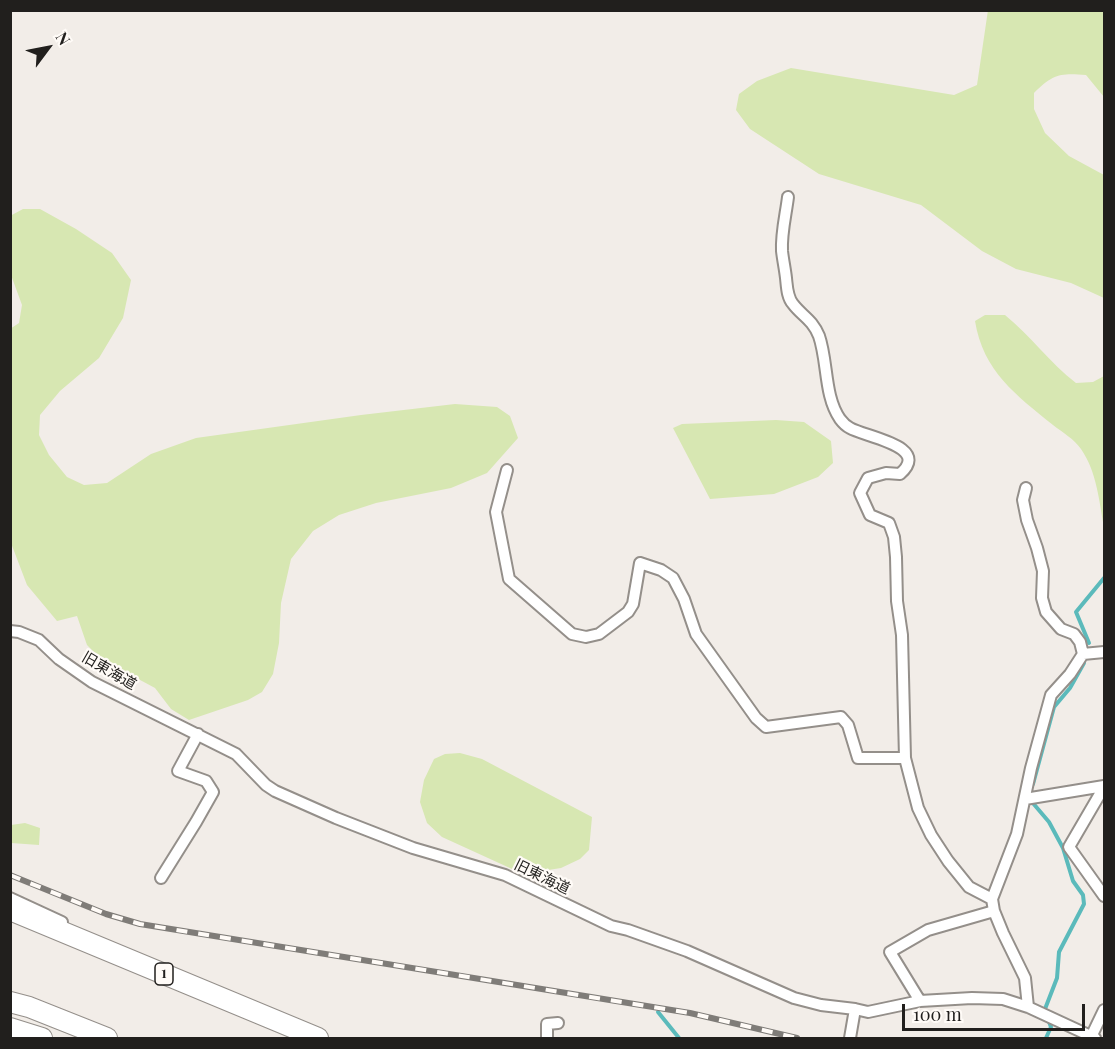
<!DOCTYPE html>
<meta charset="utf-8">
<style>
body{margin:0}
#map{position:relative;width:1115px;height:1049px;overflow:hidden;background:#f2ede8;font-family:"Playfair Display",serif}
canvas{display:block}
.frame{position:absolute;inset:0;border:12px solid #211f1d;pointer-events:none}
.north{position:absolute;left:18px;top:18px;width:60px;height:60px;-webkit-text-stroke:4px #fffbf7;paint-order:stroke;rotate:58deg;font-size:16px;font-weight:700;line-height:24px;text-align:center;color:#211f1d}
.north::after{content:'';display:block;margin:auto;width:21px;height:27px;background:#211f1d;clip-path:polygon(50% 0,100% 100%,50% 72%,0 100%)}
.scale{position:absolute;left:902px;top:1004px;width:183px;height:27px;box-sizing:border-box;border:3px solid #211f1d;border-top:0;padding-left:8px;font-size:18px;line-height:21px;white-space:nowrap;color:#211f1d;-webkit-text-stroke:4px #fffbf7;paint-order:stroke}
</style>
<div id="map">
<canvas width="1115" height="1049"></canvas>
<div class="frame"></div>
<div class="north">N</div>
<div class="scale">100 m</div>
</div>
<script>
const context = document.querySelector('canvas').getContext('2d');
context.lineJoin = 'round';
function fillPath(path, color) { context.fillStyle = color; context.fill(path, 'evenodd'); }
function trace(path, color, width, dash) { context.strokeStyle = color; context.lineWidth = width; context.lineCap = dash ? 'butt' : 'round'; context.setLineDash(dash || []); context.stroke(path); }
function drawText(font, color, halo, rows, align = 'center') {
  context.font = font + ' "Playfair Display","Noto Sans JP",serif'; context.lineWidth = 4.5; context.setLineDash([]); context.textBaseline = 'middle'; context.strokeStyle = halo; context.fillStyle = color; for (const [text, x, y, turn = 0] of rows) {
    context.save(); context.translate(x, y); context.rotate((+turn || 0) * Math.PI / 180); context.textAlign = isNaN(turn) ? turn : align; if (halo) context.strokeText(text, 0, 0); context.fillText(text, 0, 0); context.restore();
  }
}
fillPath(new Path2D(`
 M988,10l116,1v86l-18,-22c-26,-2 -33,-1 -52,18v16l11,24 24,23 35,19v123l-33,-15 -55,-14 -34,-18 -61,-46 -102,-31 -69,-45 -14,-19 3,-16 18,-13 34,-13 163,27 23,-10z
 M23,209h17l36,20 36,24 19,27 -8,38 -24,40 -39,33 -20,24 -1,20 10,20 18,22 17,8 23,-2 44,-29 45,-16 165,-23 94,-11 42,3 13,9 8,22 -31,35 -36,15 -75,15 -37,12 -26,16 -22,28 -10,44 -2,40 -6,31 -11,18 -14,8 -59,20 -18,-11 -16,-21 -54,-29 -14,-14 -10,-29 -20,5 -30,-36 -16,-42 -1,-214 9,-6 3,-18 -11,-30 -1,-59z
 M985,315h20c26,21 45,48 71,68l17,-1 11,-6v151c-5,-26 -7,-55 -23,-78 -7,-10 -19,-17 -28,-24 -37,-30 -70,-54 -78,-104z
 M776,420l28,2 27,19 2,22 -15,14 -44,17 -64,5 -37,-71 9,-4z
 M460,753l22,6 110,58 -3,33 -9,9 -19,9 -38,6 -81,-37 -15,-14 -7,-21 4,-22 10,-21 11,-5z
 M25,823l15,5 -1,17 -28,-2v-18z`), '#d7e7b2');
trace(new Path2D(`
 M1089,643l-13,-31 28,-34
 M1033,784l21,-77 16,-19 14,-25
 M1032,802l17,20 14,26 10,33 10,14 1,9 -25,48 -2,26 -12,31 1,3
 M658,1012l21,26
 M1046,1038l5,-11 -3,-8`), '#5bbabb', 4);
const street = new Path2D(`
 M788,197c-2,17 -7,36 -6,54 1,9 3,18 4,27 1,9 1,19 7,26 9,12 19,15 26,32 9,26 5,60 21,83 3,4 6,7 10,9 15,9 82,18 50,46l-14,-1 -18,5 -8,15 10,22 19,8 5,14 2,20 1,44 5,34 3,123 13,50 13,27 17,26 21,26 23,12
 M507,470l-11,42 13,67 63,55 14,3 13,-3 29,-22 5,-8 7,-41 21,7 12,8 11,21 12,35 60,84 10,9 75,-10 7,8 10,33h47
 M1026,488l-3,12 4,20 10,28 6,23 -1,27 4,14 15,17 13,5 6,8 3,12 -13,20 -19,21 -20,73 -14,66 -25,65 2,12 9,22 22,45 3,29
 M10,631l9,1 20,8 20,19 33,23 144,72 30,31 9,6 61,27 77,30 92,27 106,51 17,4 59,21 107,47 27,7 34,4 13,3 52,-11 52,-3 31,1 25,8 67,31
 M1083,654l21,-2
 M1104,787l-35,60 35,49
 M1025,799l79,-13
 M161,878l35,-56 17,-30 -7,-11 -28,-10 20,-37
 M10,898l52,24
 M920,1001l-30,-49 38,-22 66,-19
 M1091,1037l13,-27
 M547,1038v-14l11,-1
 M850,1038l5,-29`);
const highway = new Path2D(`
 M10,910l308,128
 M10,1002l19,5 78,31
 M10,1028l32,10`);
trace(street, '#948f8a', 14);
trace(highway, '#948f8a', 22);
trace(street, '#fff', 10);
trace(highway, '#fff', 20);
const rail = new Path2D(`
 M10,875l96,39 34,10 550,89 107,25`);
trace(rail, '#7f7c78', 6);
trace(rail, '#fffbf7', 4, [11]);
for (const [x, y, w] of [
 [164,974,18]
]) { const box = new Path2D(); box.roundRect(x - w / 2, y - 11, w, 22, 4.5); context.fillStyle = '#fffbf7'; context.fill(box); trace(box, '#211f1d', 1.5); }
drawText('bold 14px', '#211f1d', null, [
 ["1",164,974]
]);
drawText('15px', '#211f1d', '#fffbf7', [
 ["旧東海道",109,671,30],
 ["旧東海道",542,877,26]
]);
</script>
